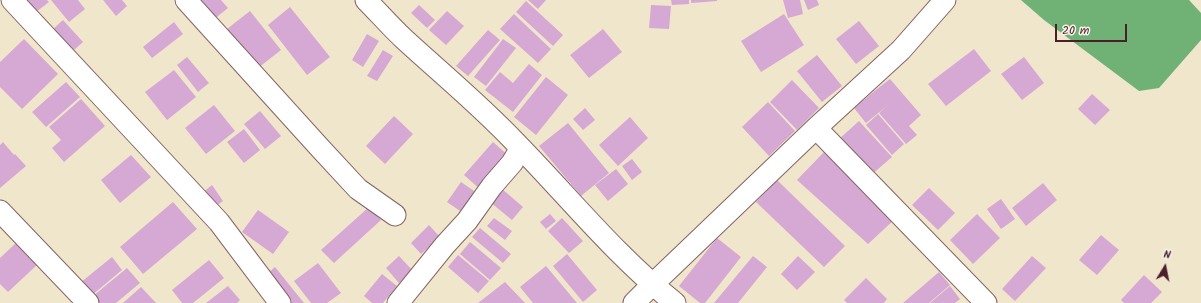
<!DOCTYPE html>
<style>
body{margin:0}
#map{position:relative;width:1201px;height:303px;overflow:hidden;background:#f0e6cc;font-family:Kalam,sans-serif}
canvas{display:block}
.north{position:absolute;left:1145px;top:247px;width:40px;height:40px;-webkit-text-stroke:3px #f7f3e8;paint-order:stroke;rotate:10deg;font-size:11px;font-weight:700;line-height:16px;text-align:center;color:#4a1f2b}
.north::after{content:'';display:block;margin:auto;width:14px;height:18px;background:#4a1f2b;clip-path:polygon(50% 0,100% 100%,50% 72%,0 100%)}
.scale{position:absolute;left:1055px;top:24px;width:72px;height:18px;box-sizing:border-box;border:2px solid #4a1f2b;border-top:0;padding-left:5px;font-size:12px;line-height:14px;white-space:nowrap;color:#4a1f2b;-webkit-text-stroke:3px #f7f3e8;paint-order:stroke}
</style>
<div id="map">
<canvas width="1201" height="303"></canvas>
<div class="north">N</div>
<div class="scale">20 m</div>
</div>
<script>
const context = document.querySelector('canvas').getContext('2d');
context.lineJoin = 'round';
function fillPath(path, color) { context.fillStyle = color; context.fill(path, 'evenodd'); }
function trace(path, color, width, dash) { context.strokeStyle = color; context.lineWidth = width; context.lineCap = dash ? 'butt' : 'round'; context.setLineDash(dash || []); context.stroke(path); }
fillPath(new Path2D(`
 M1021,0h168l12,13v27l-42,48 -20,3 -95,-71z`), '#70b275');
fillPath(new Path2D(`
 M27,0h20l2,2 -13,10z
 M51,0h27l7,9 -16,13z
 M103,0h19l5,6 -11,10z
 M197,0h24l7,8 -15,12z
 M528,0h18l-8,9z
 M671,0h18v4l-17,1z
 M691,0h26v1l-26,2z
 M783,0h17l3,14 -15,4z
 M804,0h13l2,5 -11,5z
 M526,1l37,34 -10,11 -37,-34z
 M419,5l16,15 -8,8 -16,-15z
 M651,5l20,1 -2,23 -20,-1z
 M290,7l40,50 -23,18 -39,-50z
 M250,11l31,39 -23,18 -31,-39z
 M447,11l17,15 -18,19 -17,-15z
 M514,14l37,35 -13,14 -38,-34z
 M784,14l20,31 -43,27 -20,-31z
 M63,20l20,22 -9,8 -21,-21z
 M859,21l20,25 -23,18 -20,-25z
 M174,22l9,12 -31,24 -9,-11z
 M603,29l19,23 -33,26 -19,-23z
 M488,30l12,10 -32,36 -12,-10z
 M367,34l12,7 -16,26 -11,-7z
 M24,39l34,35 -36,35 -22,-22v-25z
 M503,39l13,9 -30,38 -12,-9z
 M974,49l17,22 -45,35 -18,-22z
 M383,50l10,6 -16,25 -10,-5z
 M817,55l25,31 -20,16 -25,-31z
 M187,57l22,26 -11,9 -21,-27z
 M1024,57l20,26 -22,17 -21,-26z
 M529,64l13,11 -29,37 -28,-22 15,-18 13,11z
 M174,70l22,27 -29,23 -22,-28z
 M546,77l22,18 -32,40 -22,-18z
 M890,79l31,36 -12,11 8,9 -11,9 -27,-31 9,-8 -22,18 -12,-15 23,-19 17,21 -17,-21z
 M792,80l27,28 -22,22 -27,-28z
 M66,82l14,15 -34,30 -14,-15z
 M1092,94l18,16 -15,15 -17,-16z
 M81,99l24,27 -41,36 -12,-14 9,-8 -12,-13z
 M768,102l27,29 -26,25 -27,-29z
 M214,105l21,26 -29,23 -21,-26z
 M585,108l10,12 -12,10 -10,-11z
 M260,111l21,25 -16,13 -21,-25z
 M878,114l26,30 -12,11 -26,-30z
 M394,116l19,18 -28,30 -19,-18z
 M630,117l18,21 -30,28 -19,-21z
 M859,121l33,36 -22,19 -32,-36z
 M568,123l41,50 -28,23 -42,-50z
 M244,129l16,21 -16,13 -17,-21z
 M3,142l11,13 1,-1 11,12 -26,22v-43z
 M493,142l17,15 -29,33 -17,-15z
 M824,152l71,67 -27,25 -71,-64z
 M131,155l20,22 -31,26 -19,-23z
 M632,159l10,13 -10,8 -10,-14z
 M616,169l12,15 -20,17 -13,-16z
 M777,180l68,66 -21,21 -68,-65z
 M461,182l16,11 -14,20 -16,-11z
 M1043,183l14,17 -31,26 -14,-18z
 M212,185l11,16 -11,8 -11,-15z
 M501,188l22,19 -11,13 -22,-18z
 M929,188l26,25 -17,17 -26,-25z
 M1001,199l14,20 -14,10 -14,-20z
 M173,202l24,27 -54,45 -23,-27z
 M369,207l12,13 -47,43 -13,-13z
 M258,210l31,22 -16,22 -31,-22z
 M550,214l6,7 -10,8 -6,-7z
 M977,214l23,24 -27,26 -23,-24z
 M494,218l18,13 -7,9 -18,-14z
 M562,218l21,23 -14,12 -21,-22z
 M429,225l11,12 -19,17 -10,-11z
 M480,228l31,26 -8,9 -31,-26z
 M1101,235l18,15 -22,25 -18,-15z
 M717,238l24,19 -36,46h-5l-21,-17z
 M17,242l21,22 -30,28 -8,-8v-26z
 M470,242l31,26 -11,12 -30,-26z
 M567,254l30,36 -14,12 -30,-36z
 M458,255l31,26 -11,12 -30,-26z
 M399,256l14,15 -14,12 -13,-15z
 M753,256l14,11 -29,36h-24z
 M798,256l17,16 -18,18 -16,-16z
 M1032,256l14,12 -31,33 -13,-12z
 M112,257l10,13 -31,26 -11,-13z
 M209,260l15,18 -31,25h-11l-10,-13z
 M318,263l23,30 -14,10h-16l-17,-22z
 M546,266l31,37h-44l-13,-16z
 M275,267l29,36h-15l-22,-29z
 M127,268l13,15 -24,20h-17l-6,-7z
 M939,272l11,13 -21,18h-26z
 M382,274l15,12 -14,17h-11l-8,-7z
 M1144,275l18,17 -11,11h-27l-3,-3z
 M866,278l21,21 -3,4h-37l-3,-3z
 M505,282l20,21h-47z
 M228,286l12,14 -3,3h-31z
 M950,286l10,13 -5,4h-25z
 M141,287l15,16h-33z`), '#d6a8d4');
const street = new Path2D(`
 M12,0l207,222 61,81
 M186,0l134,148 38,41 37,26
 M366,0c13,13 25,27 38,39 37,34 76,66 111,103 53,54 100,113 160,161
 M816,128l170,175
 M0,211l88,92
 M398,303l47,-58 22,-24 25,-35 20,-23 9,-15
 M634,303l18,-18 164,-157 85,-78 44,-50`);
trace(street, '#846563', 23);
trace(street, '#fff', 21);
</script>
